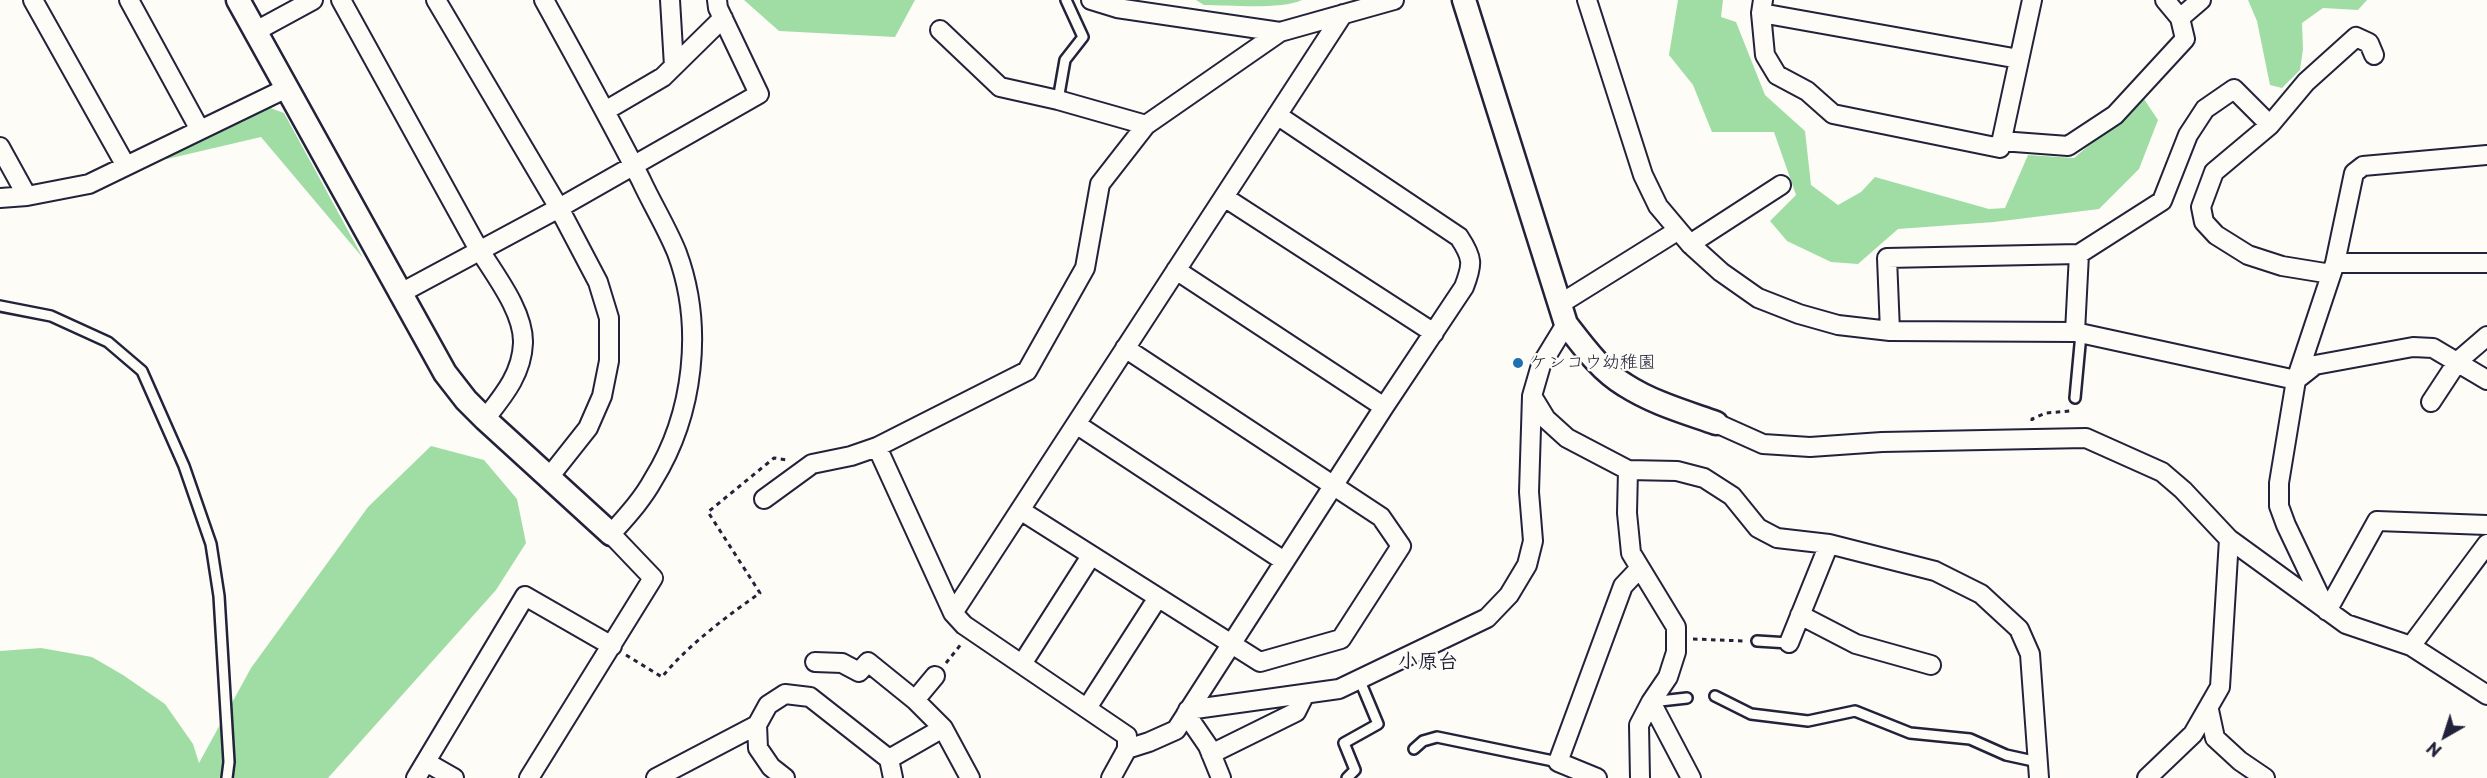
<!DOCTYPE html>
<meta charset="utf-8">
<style>
body{margin:0}
#map{position:relative;width:2487px;height:778px;overflow:hidden;background:#fdfcf7;font-family:"Playpen Sans",sans-serif}
canvas{display:block}
.north{position:absolute;left:2415px;top:706px;width:60px;height:60px;-webkit-text-stroke:4px #fdfcf7;paint-order:stroke;rotate:219deg;font-size:16px;font-weight:700;line-height:24px;text-align:center;color:#22223b}
.north::after{content:'';display:block;margin:auto;width:21px;height:27px;background:#22223b;clip-path:polygon(50% 0,100% 100%,50% 72%,0 100%)}
</style>
<div id="map">
<canvas width="2487" height="778"></canvas>
<div class="north">N</div>
</div>
<script>
const context = document.querySelector('canvas').getContext('2d');
context.lineJoin = 'round';
function fillPath(path, color) { context.fillStyle = color; context.fill(path, 'evenodd'); }
function trace(path, color, width, dash) { context.strokeStyle = color; context.lineWidth = width; context.lineCap = dash ? 'butt' : 'round'; context.setLineDash(dash || []); context.stroke(path); }
function drawText(font, color, halo, rows, align = 'center') {
  context.font = font + ' "Playpen Sans","Klee One",sans-serif'; context.lineWidth = 4.5; context.setLineDash([]); context.textBaseline = 'middle'; context.strokeStyle = halo; context.fillStyle = color; for (const [text, x, y, turn = 0] of rows) {
    context.save(); context.translate(x, y); context.rotate((+turn || 0) * Math.PI / 180); context.textAlign = isNaN(turn) ? turn : align; if (halo) context.strokeText(text, 0, 0); context.fillText(text, 0, 0); context.restore();
  }
}
fillPath(new Path2D(`
 M744,0h171l-20,37 -116,-6z
 M1196,0h106c-21,10 -73,5 -98,5z
 M1678,0h45l-2,17 15,5 29,73 40,36 6,54 27,20 23,-13 14,-15 114,32 16,-1 23,-53 46,3 70,-59 14,21 -19,49 -40,40 -105,13 -96,7 -40,35 -27,-2 -44,-21 -17,-20 26,-26 -22,-63h-62l-19,-47 -24,-30z
 M2248,0h119l-9,10 -35,-2 -21,15 1,26 -3,21 -18,18 -12,-3 -13,-64z
 M265,106l19,7 79,145 -102,-121 -94,22 -9,-1z
 M431,446l53,14 33,39 9,44 -30,47 -168,188h-328v-127l41,-3 51,9 31,18 42,29 28,40 6,19 52,-95 117,-161z`), '#a0dda5');
const service = new Path2D(`
 M1058,100l7,-40 18,-23 -17,-37
 M0,306l51,10 57,26 34,29 42,95 27,78 8,52 10,166 -2,16
 M2075,398l6,-64
 M1757,641l32,2
 M1715,696l36,18 57,7 47,-10 55,22 60,6 36,16 32,7
 M1651,702l36,-4
 M1414,749l9,-8 14,-4 121,25
 M1347,778l8,-8 -11,-27 34,-19 -18,-43`);
const minor = new Path2D(`
 M33,0l93,166
 M129,0l71,130
 M341,0c44,80 89,160 133,241 16,28 50,68 49,102 -1,31 -20,53 -38,76
 M436,0l123,208 39,74 11,36v43l-7,35 -14,32 -38,48
 M670,0l4,66
 M1091,0l26,8 163,24
 M1587,0l56,175 15,31 32,38 31,28 37,26 41,16 39,11 52,6 185,1 221,48 19,-15 98,-18 20,1 54,32
 M1763,0l-2,13 4,42 12,20 30,16 26,23 167,34 32,-148
 M1761,13l258,46
 M2180,18l21,-18
 M940,30l60,57 58,13 88,25
 M256,31l57,-31
 M605,111l58,-34 60,-59
 M2001,141l67,5 47,-31 70,-76 -5,-21 -15,-18
 M0,147l27,49
 M1224,197l210,136
 M0,198l27,-2 62,-12 198,-96
 M1690,244l91,-59
 M2335,263h152
 M1176,270l208,137
 M2331,274l-49,-8 -34,-11 -32,-20 -12,-13 -3,-15 13,-35 56,-47 36,-43 50,-45 13,6 5,12
 M399,294l160,-86 200,-114 -41,-86 -1,-8
 M1560,304l117,-73
 M1890,331l-3,-73 192,-4
 M2075,332l4,-78 83,-53 26,-66 17,-26 29,-20 36,36
 M1532,396l14,23 21,19 61,32 49,1 27,7 28,18 26,32 19,10 52,6 106,27 46,23 38,35 11,25 9,124
 M2431,402l27,-41 29,-25
 M1716,423l47,21 47,3 72,-5 204,-4 76,34 21,18 46,49 117,85 65,22 76,49
 M1076,424l208,137
 M877,447l76,166 11,12 163,111v13l-16,29
 M1628,470l-1,43 4,40 45,74v25l-8,25 -17,25 -12,23 1,53
 M764,499l48,-35 39,-8 26,-9 150,-76 58,-103 15,-84 46,-59 134,-93 114,-32
 M1020,510l240,152 81,-23 60,-93 -20,-29 -256,-169
 M2326,609l-40,-84 -7,-19v-23l17,-103 39,-117 19,-90 9,-7 124,-11
 M2327,611l50,-90 110,4
 M953,613l390,-599
 M1800,615l56,29 75,21
 M1789,643l40,-99
 M2411,646l76,-102
 M815,662l27,1 17,9 9,-10 47,38 28,28 27,50
 M1022,664l69,-108
 M915,700l20,-24
 M1651,702l40,76
 M1087,708l70,-109
 M1188,710l151,-21 148,-71 22,-23 18,-30 6,-24 -4,-49 3,-96 9,-31 25,-41
 M2209,710l6,28 25,23 25,17
 M1186,714l22,32 13,32
 M1127,749l22,-7 27,-12 208,-323 80,-120c9,-23 9,-29 -5,-50l-182,-122
 M1211,754l85,-42 9,-18
 M889,759l54,-31
 M426,762l28,16
 M416,778l109,-182 87,50
 M529,778l124,-200 -42,-44c15,-17 31,-34 42,-54 41,-66 51,-154 24,-227 -10,-25 -25,-49 -36,-73 -31,-61 -64,-120 -97,-180
 M656,778l101,-53
 M785,778l-14,-11 -13,-19 -1,-23 11,-20 17,-11 25,3 79,62 4,19
 M1597,778l-39,-16 65,-176 17,-18
 M2147,778l46,-44 27,-47 9,-148`);
const tertiary = new Path2D(`
 M238,0l207,373 21,27 19,19 126,115
 M1464,0l102,324c17,22 35,47 59,61 28,18 60,27 91,38`);
trace(service, '#22223b', 14);
trace(minor, '#22223b', 22);
trace(tertiary, '#22223b', 27);
trace(new Path2D(`
 M2032,421v-2l14,-6 24,-2
 M1693,639l51,2
 M626,655l36,22c25,-31 65,-61 98,-84l-52,-81 66,-54 13,2
 M946,663l16,-20`), '#22223b', 3, [4.5, 4.5]);
trace(service, '#fdfcf7', 9);
trace(minor, '#fdfcf7', 18);
trace(tertiary, '#fdfcf7', 22);
for (const [x, y, r, color] of [
 [1518,363,6,"#1f6fb2"]
]) { const dot = new Path2D(); dot.arc(x, y, r, 0, 2 * Math.PI); context.fillStyle = color; context.fill(dot); trace(dot, '#fdfcf7', 2); }
drawText('18px', '#22223b', '#fdfcf7', [
 ["ケンコウ幼稚園",1530,363]
], 'left');
drawText('bold 20px', '#22223b', '#fdfcf7', [
 ["小原台",1428,662]
]);
</script>
